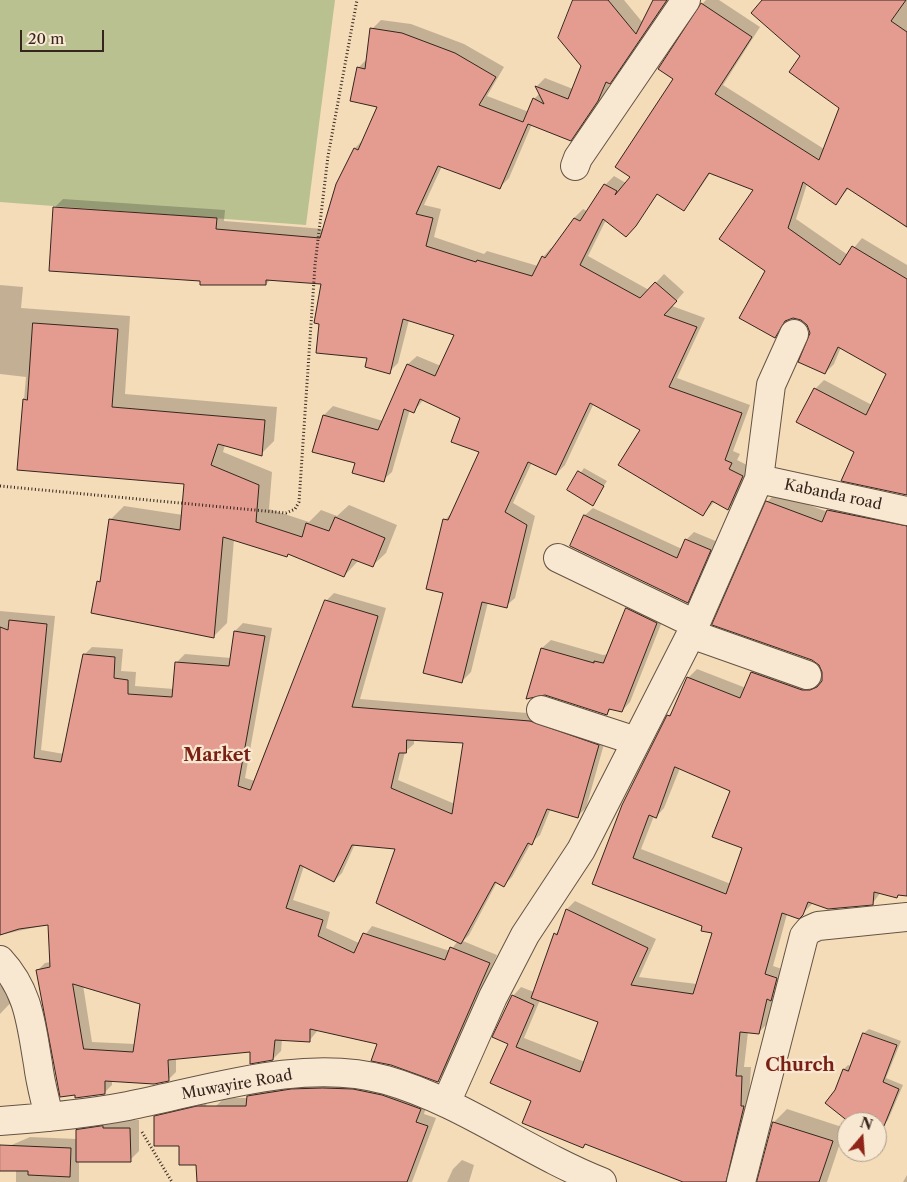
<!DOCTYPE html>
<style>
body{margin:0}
#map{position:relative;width:907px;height:1182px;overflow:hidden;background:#f4dcb9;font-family:"Libre Caslon Text",serif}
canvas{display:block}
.north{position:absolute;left:837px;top:1112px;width:50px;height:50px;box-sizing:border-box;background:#f8e8d2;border:1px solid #aa9a8a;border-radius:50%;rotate:18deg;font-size:14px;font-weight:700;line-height:20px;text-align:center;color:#35251d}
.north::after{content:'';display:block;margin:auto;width:18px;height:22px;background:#8f2418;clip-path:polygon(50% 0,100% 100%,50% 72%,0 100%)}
.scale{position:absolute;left:20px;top:30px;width:84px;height:22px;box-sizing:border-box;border:2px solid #35251d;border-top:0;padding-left:6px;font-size:15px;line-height:18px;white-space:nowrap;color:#35251d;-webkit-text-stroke:4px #f8e8d2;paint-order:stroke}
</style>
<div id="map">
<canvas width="907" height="1182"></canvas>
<div class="north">N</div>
<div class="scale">20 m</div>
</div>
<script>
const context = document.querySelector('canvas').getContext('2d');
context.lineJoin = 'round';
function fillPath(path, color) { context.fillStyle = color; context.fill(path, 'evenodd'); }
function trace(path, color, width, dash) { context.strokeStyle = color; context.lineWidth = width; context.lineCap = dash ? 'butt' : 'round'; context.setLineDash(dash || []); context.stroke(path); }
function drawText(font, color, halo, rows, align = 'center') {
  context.font = font + ' "Libre Caslon Text",serif'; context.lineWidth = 4.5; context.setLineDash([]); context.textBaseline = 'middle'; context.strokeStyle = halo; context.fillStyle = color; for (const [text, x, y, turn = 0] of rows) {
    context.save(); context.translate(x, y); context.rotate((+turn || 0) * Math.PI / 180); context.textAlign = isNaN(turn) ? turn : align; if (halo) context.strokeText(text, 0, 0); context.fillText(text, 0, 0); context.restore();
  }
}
fillPath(new Path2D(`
 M0,0h335l-29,225 -306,-23z`), '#b9c191');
fillPath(new Path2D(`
 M574,0h50l19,23 12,-23h14l-50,73 -9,9 -3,9 -28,40 -9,9 -38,-16 -23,54 -9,9 -58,-21 -18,39 17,4 -7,28 50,17 3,-3 51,15 5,-9 8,-9 2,1 21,-31 9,-9 4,2 18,-26 9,-9 12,7 6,-6 43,-99 27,-74 4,-4h13l41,27 -37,58 101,64 17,-42 -77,-107h143v228l-58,-40 -13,15 -29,-19 -11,35 52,36 14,-17 45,27v229l-52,-43 -40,-62 9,-9 48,25 16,-31 -47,-27 -7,17 -9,9 -17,-48 -7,-6 -12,-1 -14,18 -20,-146 -44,-18 -19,28 -9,9 -25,-16 -24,34 -28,-7 -18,36 61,34 15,-16 20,18 -12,14 33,12 -28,60 73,27 -17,46 7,3 -3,6 14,7 -14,33 -9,8 -13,-7 -12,14 -61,-85 -48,-27 -29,62 -9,9 -24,-12 -19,41 22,13 -20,82 -9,8 -18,-4 -17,70 -9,9 -17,-89v-72l9,-10 27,-58 -20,-35 -37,-18 -10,12 -4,-2 -18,63 -9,8 -27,-18 -42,-11 10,-36 9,-9 50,15 25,-57 9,-8 24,10 15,-32 -47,-14 -11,43 -9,9 -20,-15 -47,-74 -51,-4 -5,5 -65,-4 -147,-72 9,-9 162,11 -1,11 100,8 31,-81 8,-8 15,-34 -20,-38 9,-9 5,-30 9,-9 30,4 53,20 40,23 -17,29 42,16 5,-13 6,-6 -3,-7 8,-8 28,11 10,-23z
 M0,285l23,2 -2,21 109,8 -5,78 152,13 -3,34 -13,13 -36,-9 -2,7 49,20 -3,37 40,13 12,-12 16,6 12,-11 48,20 -11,28 -14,13 -13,-6 -15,16 -55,-23 -2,2 -53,-16 -7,84 -13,13 -116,-54 3,-3 10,-60 13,-13 59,9 3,-32 -168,-14 8,-92 -26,-3z
 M584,468l23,13 -15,23 -24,-14z
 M776,493l52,19 10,-10 69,15v378l-7,-1 -3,3 -16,-5 -9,12 -59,-1 -11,11h-15l-14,52 12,4 -5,20 -6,7 -6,26 -9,9h-11l-4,35h7l-2,30 -12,61 -9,9 -27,15h-13l-102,-39 -4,4 -50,-47 -23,-57 4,-47 8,-9 13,5 21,-58 5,-5 7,-20 8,-8 81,38 -17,38 58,7 16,-52 -10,-7 -110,-42 75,-167 5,-5 15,-33 9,-9 49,19 6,-16 9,-8 51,17h11v-10l-56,-169zM680,768l51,22 13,58 -13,36 -90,-35 13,-33 2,1 8,-9zM540,1000l59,21 -14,41 -61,-24z
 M593,508l89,41 4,-9 8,-8 24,10 -23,52 -8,8 -116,-56 14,-31z
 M334,593l52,15 -26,91 179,15 67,23 -20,71 -8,8 -27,-8 -11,27 -9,8 -19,34 -8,8 -7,-3 -28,53 -6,6 34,14 -51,117 -8,8 -60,-37 -60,-13 -9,11 -27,-2 -1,12 -8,8 -21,-8 -76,7v14l-8,8 -56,1v4l-8,8 -67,-122 8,-8 6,-1 -1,-38 -50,11v-324l55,5 -14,134 23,4 20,-99 8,-8 31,2 -2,22 15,1 -1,14 39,3 3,-27 8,-8 46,4 4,-27 8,-8 29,5 -27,150 10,3 71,-180zM414,739l51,3 -10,62 -57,-24 7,-28 9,-8zM355,844l42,4 61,93 -8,10 -78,-25 -13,17 -33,-15 4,-16 -37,-12 11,-34 30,15 8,-8zM83,985l59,18 -7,41 -43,-2z
 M636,600l29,14 -35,88 -8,9 -10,-3 -5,6 -65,-66 9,-8 52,15 5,-1 19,-45z
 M0,972l17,24 -17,18z
 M869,1029l32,12 -15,37 17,7 -15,35 -4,4 -27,-11 -7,8 -24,-19 10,-12 8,-21 4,-4 3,1 13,-33z
 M332,1080l96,21 -4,13 12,4 -24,64h-191l-6,-75 9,-9h24l9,-10z
 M207,1098l-4,37 -48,-18 9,-9z
 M787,1109l58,19 -18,54h-69l16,-60z
 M139,1120v31l-9,9 -51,1v21h-63v-12h-16v-20l30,-13 47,2v-9l9,-9z
 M462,1160l12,5 -5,17h-22l6,-13z
 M907,1175v7h-4z`), '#0003');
const building = new Path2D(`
 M573,0h35l28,34 17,-34h14l-57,84 -4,-2 -8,19 -27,40 -43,-17 -28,65 -62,-23 -22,48 17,4 -7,28 50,16 1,-2 55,16 10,-20 3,2 29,-40 6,3 24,-37 13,7 -2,4 15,-18 -15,-10 58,-88 -15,-10 43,-66 51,34 -37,57 104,66 20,-52 -50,-36 11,-16 -49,-43 11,-13h144l-15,21 16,11v195l-60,-39 -11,17 -33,-23 -15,46 52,37 12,-19 55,33v216l-66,-14 13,-29 -58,-30 18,-34 52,27 20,-41 -48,-27 -13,27 -27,-12 12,-29 -3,-8 -6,-5 -8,-2 -8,3 -10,17 -36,-20 26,-47 -46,-32 34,-49 -44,-17 -25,38 -27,-17 -21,32 -10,11 -23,-18 -23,46 60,33 15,-16 22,19 -13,14 33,12 -28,60 73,26 -17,47 7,3 -3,6 14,7 -15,34 -16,-9 -9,15 -85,-51 22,-35 -50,-27 -34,72 -28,-13 -23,50 22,13 -20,83 -25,-6 -20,81 -39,-10 20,-80 -17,-4 17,-70 5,1 31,-68 -28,-10 9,-24 -40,-19 -6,14 -10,-4 -20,73 -32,-9 3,-10 -43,-11 11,-37 55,15 29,-66 28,12 19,-41 -51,-16 -13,55 -25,-7 2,-9 -51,-5 3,-29 -5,-1 7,-39 -55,-4v5h-66v-4l-151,-10 4,-64 164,11 -1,11 104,9 16,-54 18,-36 4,2 19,-43 -27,-6 7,-34 8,2 5,-41 32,5 53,20 41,24 -17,28 44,17 10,-24 11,6 -9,-18 33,13 13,-33 -23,-28z
 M33,323l85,6 -6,78 153,13 -3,36 -44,-12 -7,21 48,20 -3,37 46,15 4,-14 23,8 6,-14 50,21 -12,29 -21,-8 -8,18 -56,-23 -1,3 -64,-20 -9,101 -123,-25 6,-32 3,1 9,-63 71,11 4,-46 -167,-14 6,-71 4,1z
 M578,471l26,15 -11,20 -26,-16z
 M766,501l56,21 5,-12 80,16v370l-9,-1 -1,3 -23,-6 -1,13 -45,4 -20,-7 -5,13 -4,4 -17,-6 -17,61 12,4 -6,23 -4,-2 -8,35 -19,-2 -4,44h6l-1,30h3l-18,76h-43l-98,-38 -2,4 -61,-25 9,-22 -41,-18 18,-39 -16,-7 20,-42 22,10 -18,42 64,25 18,-50 -67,-24 23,-65 3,2 9,-26 82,39 -17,37 62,9 19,-61 -11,-2 1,-5 -110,-42 30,-79 45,-90 3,1 17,-39 53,21 11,-26 51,18h8l7,-3 5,-6v-9l-3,-7 -7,-5 -100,-35zM675,767l55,24 -18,46 30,11 -16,46 -93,-36 16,-43 7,3z
 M584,515l93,43 8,-19 26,11 -23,53 -118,-57z
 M325,600l53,16 -26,91 178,14 69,24 -21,73 -31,-9 -15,36 -4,-2 -24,44 -9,-5 -34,62 -85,-41 19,-54 -43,-4 -18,37 -34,-17 -14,43 37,12 -5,16 36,17 9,-20 82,27 5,-13 40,16 -52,119 -47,-17 -20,-4 6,-17 -67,-15v13l-35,-2 -2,20 -23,4v-12l-82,8 1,21 -15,3 -49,-3v13l-30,4v-3l-15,2 -24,-127 14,-3 -2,-42 -29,4 -19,6v-308l8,3 1,-10 38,4 -13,134 27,4 22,-108 32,3 -1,21 14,2v14l44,3 3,-35 54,4 5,-35 31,5 -27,150 12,4zM407,740l56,3 -11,71 -61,-26 8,-35h7zM73,984l67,20 -7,48 -49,-3z
 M626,608l31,15 -35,89 -13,-3 -2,6 -62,-20 -19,4 15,-51 53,15v-2l9,2z
 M863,1033l34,12 -14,37 16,7 -15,37 -27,-11 -8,7 -24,-19 10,-13 8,-21 5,2z
 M323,1088l30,1 29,6 39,14 -5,13 12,4 -21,56h-210l-1,-17h-17v-19h-25v-30l43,-10h49l1,-10 44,-7z
 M773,1122l60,19 -14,41h-62z
 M103,1126v2h27l1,34h-55v-32z
 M0,1145l71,3 -1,29 -42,-2v-4h-28z`);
fillPath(building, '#e49c90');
trace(building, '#35251d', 1);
const minor = new Path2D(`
 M575,166l3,-8 108,-158
 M759,479l148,32
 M558,558l137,66
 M691,634l116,41
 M541,710l95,31
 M0,960c29,31 31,64 38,104 2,18 7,35 11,53
 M446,1103l47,-106 32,-62 56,-85 110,-216 68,-155 12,-94 23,-51
 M0,1121c43,-3 86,-7 128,-15 80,-16 177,-49 258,-26 77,22 142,73 216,102
 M741,1182l63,-246 5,-6 9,-4 89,-9`);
trace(minor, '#655344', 30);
trace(new Path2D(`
 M0,486l286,27 9,-4 4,-7 16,-237 13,-109 29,-156
 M142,1132l30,50`), '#35251d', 3, [1, 2.5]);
trace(minor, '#f8e8d2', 28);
drawText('15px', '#35251d', '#f8e8d2', [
 ["Kabanda road",833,495,12],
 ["Muwayire Road",237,1085,-10]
]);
drawText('bold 18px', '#7a1f14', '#f8e8d2', [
 ["Market",217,756],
 ["Church",800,1066]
]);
</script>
